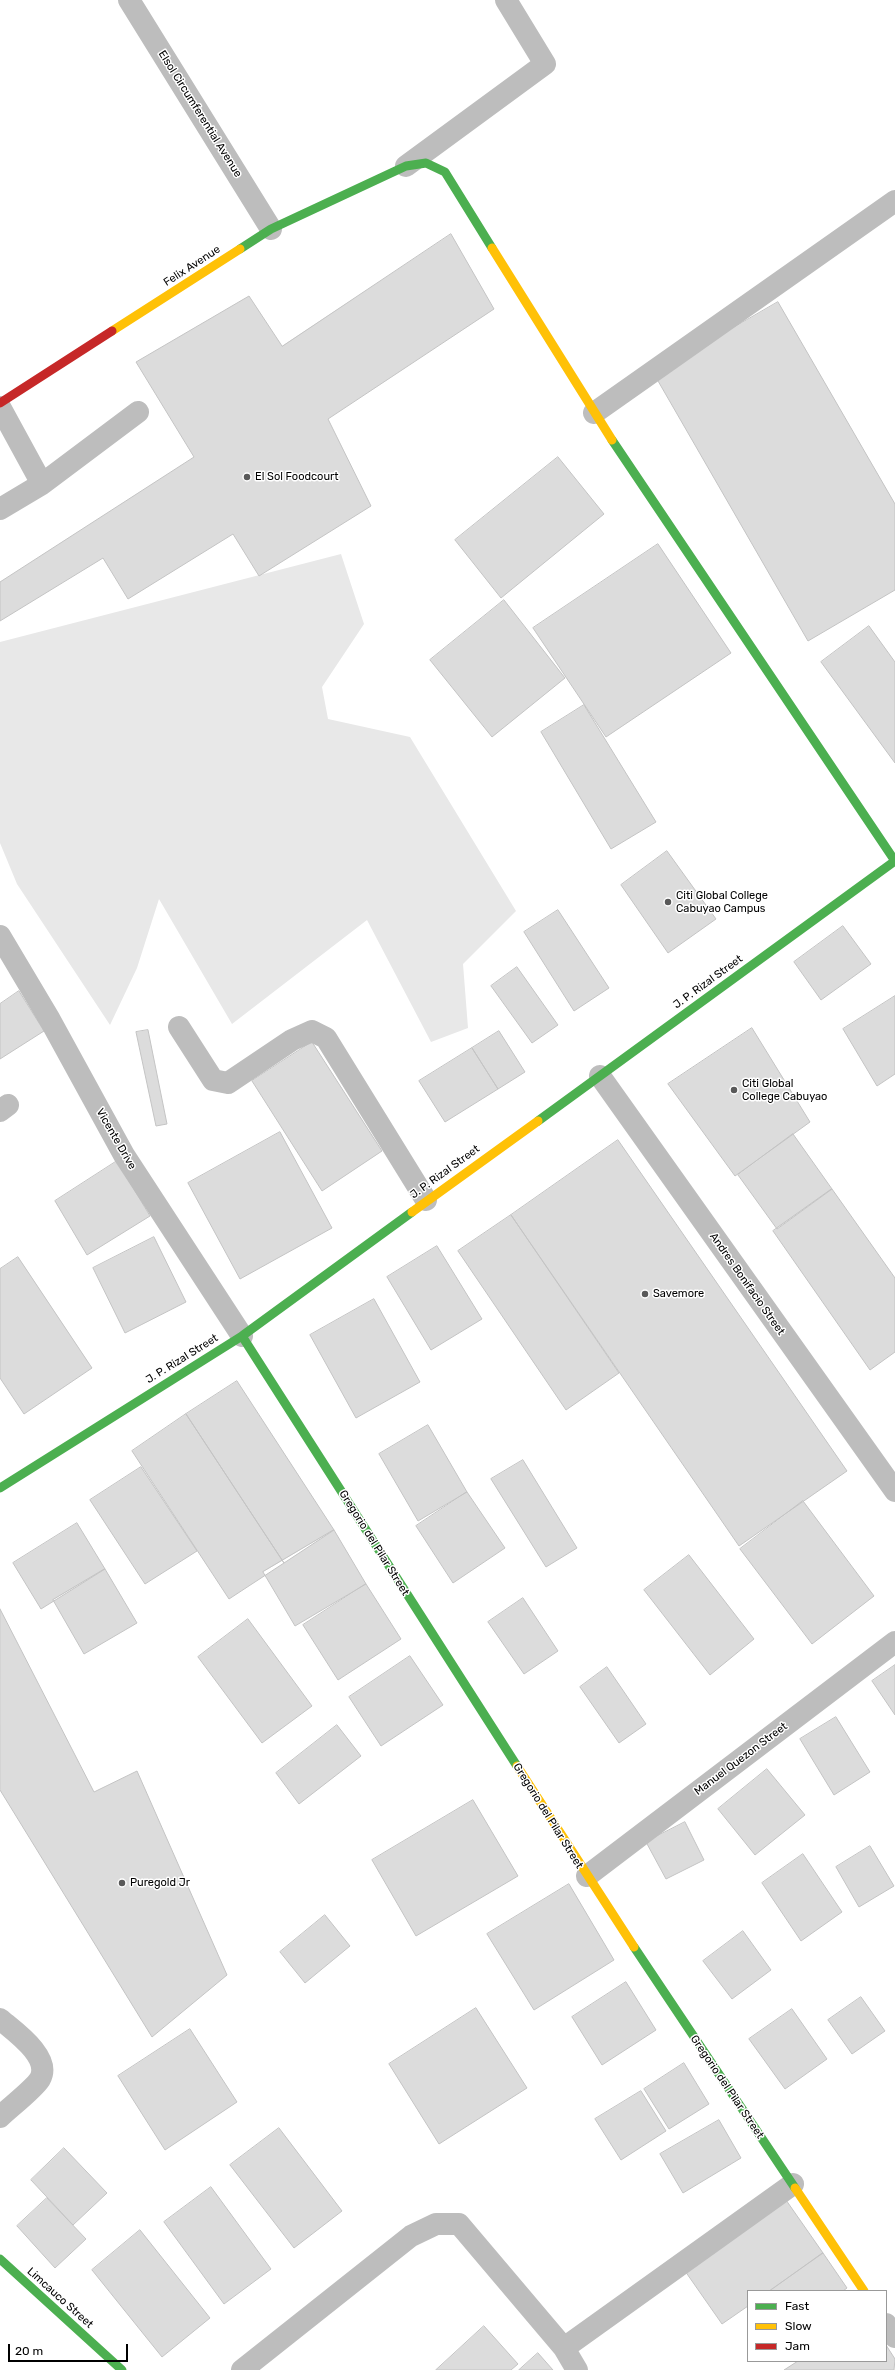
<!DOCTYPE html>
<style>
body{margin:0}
#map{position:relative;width:895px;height:2370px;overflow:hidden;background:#fff;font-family:Rubik,sans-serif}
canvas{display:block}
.legend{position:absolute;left:747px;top:2290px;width:140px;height:72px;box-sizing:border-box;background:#fff;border:1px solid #999;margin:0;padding:5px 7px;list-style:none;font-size:12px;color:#000}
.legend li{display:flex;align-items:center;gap:8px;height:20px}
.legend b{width:20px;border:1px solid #999}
.scale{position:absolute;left:8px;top:2344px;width:120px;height:18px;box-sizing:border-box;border:2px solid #000;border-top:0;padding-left:5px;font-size:12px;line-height:14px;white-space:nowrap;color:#000;-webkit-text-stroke:3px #fff;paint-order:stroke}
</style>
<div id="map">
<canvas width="895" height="2370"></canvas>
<ul class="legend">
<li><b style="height:5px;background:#4caf50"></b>Fast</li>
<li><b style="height:5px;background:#ffc107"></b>Slow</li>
<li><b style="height:5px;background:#c62828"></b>Jam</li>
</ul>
<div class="scale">20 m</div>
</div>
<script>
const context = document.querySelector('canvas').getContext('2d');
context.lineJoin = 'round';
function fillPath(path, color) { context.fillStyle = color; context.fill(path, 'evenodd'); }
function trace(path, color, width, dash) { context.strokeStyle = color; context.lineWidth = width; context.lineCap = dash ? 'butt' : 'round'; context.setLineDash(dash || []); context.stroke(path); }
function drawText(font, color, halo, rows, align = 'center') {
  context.font = font + ' Rubik,sans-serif'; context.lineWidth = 3; context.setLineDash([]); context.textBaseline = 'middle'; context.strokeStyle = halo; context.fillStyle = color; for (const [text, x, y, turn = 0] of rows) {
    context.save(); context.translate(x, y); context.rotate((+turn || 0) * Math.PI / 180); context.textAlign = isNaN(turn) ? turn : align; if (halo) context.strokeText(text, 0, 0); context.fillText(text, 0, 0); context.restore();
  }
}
fillPath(new Path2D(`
 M341,554l23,70 -42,63 6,32 82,18 106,174 -53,53 5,64 -37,14 -64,-122 -135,104 -73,-125 -22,69 -27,57 -93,-141 -17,-41v-201z`), '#e8e8e8');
const building = new Path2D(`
 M451,234l43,75 -166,110 43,87 -112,70 -26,-42 -105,65 -25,-41 -103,63v-39l194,-125 -58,-95 113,-66 33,50z
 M778,302l117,202v86l-87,51 -154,-267z
 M558,457l46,57 -103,84 -46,-58z
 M658,544l73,109 -125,84 -73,-109z
 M504,600l61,78 -73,59 -62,-77z
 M869,626l26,36v101l-74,-101z
 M584,705l72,117 -45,27 -70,-117z
 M667,851l49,68 -48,34 -47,-68z
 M558,910l51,78 -35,23 -50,-79z
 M843,926l28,38 -50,36 -27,-38z
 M517,967l41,58 -26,18 -41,-57z
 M19,991l25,40 -44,28v-55z
 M895,996v78l-18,12 -34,-57z
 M752,1028l58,94 -75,54 -67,-92z
 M148,1030l19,94 -11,2 -20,-94z
 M499,1031l26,41 -27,17 -26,-41z
 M312,1042l70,109 -60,40 -70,-110z
 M472,1048l26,41 -53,33 -26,-41z
 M280,1132l52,96 -92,51 -52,-96z
 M793,1134l39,55 -55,40 -39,-54z
 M618,1140l229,331 -108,75 -228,-331z
 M117,1161l33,55 -63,39 -32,-54z
 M832,1189l63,89v74l-25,18 -97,-139z
 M511,1215l108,158 -53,37 -108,-159z
 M154,1237l32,65 -61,31 -32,-65z
 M437,1246l45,73 -51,31 -44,-73z
 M18,1257l74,111 -68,46 -24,-36v-109z
 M374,1299l46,83 -64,36 -46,-83z
 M237,1381l97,149 -50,33 -98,-149z
 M186,1414l98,149 -55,36 -97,-148z
 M428,1425l39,67 -49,29 -39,-67z
 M523,1460l54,88 -31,19 -55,-88z
 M141,1467l56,84 -52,33 -55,-84z
 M467,1492l38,56 -52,35 -37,-57z
 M803,1501l71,95 -62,48 -72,-95z
 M77,1523l28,46 -64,40 -28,-46z
 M334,1530l32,54 -71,42 -32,-54z
 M689,1555l65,84 -44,36 -66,-85z
 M105,1569l32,54 -53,31 -31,-54z
 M366,1584l35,55 -63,41 -35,-55z
 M523,1598l35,53 -34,23 -36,-52z
 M0,1609l94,183 43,-21 90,204 -75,62 -152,-247z
 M248,1619l64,87 -50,37 -64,-86z
 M410,1656l33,49 -62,41 -32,-49z
 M895,1665v50l-23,-34z
 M607,1667l39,57 -27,19 -39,-56z
 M836,1717l34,55 -36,23 -34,-56z
 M337,1725l24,31 -62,48 -23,-31z
 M767,1769l38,46 -50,40 -37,-46z
 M473,1800l45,76 -102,60 -44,-76z
 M685,1822l19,38 -38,19 -20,-37z
 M870,1846l24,40 -35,21 -23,-40z
 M803,1854l39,58 -41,29 -39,-58z
 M569,1884l45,76 -80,50 -47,-76z
 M325,1915l25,31 -45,37 -25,-31z
 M743,1931l28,39 -39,29 -29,-38z
 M626,1982l30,48 -54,35 -30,-48z
 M861,1997l24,34 -33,23 -24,-34z
 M476,2008l51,80 -88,56 -50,-80z
 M792,2009l35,50 -42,30 -36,-50z
 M190,2029l47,73 -72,48 -47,-74z
 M684,2063l25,41 -40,25 -25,-40z
 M641,2091l25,40 -45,29 -26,-41z
 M719,2120l22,38 -58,35 -23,-39z
 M279,2128l63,83 -48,37 -64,-83z
 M64,2148l43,45 -34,32 -42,-45z
 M211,2187l60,82 -47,35 -60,-82z
 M47,2198l39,41 -31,29 -38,-42z
 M786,2200l37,53 -54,38h-21v15l-26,18 -37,-53z
 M140,2230l70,88 -48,39 -70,-87z
 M823,2253l24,35 -4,3h-73z
 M484,2326l34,38 -7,6h-75z
 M886,2345l9,14 -1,11h-110l14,-9h88z
 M538,2353l15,17h-34z`);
fillPath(building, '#dcdcdc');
trace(building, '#c4c4c4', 1);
trace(new Path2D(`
 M0,407l42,77
 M594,413l301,-212
 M0,509l42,-25 96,-72
 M0,936l50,84 74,135 118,181
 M179,1027l34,53 15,3 64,-43 20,-9 14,7 100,162
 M0,1111l8,-6`), '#bdbdbd', 22);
trace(new Path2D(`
 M129,0l142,229
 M406,166l139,-102 -39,-64
 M600,1076l295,415
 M587,1876l308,-234
 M0,2019c14,12 52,38 40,60 -6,10 -31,29 -40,38
 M886,2324l9,13
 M564,2348l229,-164
 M242,2370l169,-134 25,-12h23l105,124 13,22`), '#bdbdbd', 22);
trace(new Path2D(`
 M240,249l31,-20 135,-63 20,-3 19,9 47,76
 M612,440l283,421
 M538,1121l357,-260
 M242,1336l275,430
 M0,1488l242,-152 170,-124
 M634,1947l161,241
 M0,2259l122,111`), '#4caf50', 9);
trace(new Path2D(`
 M492,248l120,192
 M112,331l128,-82
 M412,1212l126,-91
 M517,1766l117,181
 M795,2188l69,103`), '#ffc107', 9);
trace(new Path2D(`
 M0,403l112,-72`), '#c62828', 9);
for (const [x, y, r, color] of [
 [247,477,4,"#595959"],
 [668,902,4,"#595959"],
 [734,1090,4,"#595959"],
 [645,1294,4,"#595959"],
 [122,1883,4,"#595959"]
]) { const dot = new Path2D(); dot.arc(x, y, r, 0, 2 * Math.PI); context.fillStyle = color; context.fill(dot); trace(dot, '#fff', 1.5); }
drawText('11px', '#000', '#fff', [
 ["Elsol Circumferential Avenue",200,114,58],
 ["Felix Avenue",192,266,-33],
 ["J. P. Rizal Street",708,982,-36],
 ["Vicente Drive",116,1139,60],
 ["J. P. Rizal Street",445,1172,-36],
 ["Andres Bonifacio Street",747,1284,55],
 ["J. P. Rizal Street",182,1359,-32],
 ["Gregorio del Pilar Street",374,1543,58],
 ["Manuel Quezon Street",741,1759,-37],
 ["Gregorio del Pilar Street",548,1816,58],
 ["Gregorio del Pilar Street",727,2087,56],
 ["Limcauco Street",60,2298,42]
]);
drawText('11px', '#000', '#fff', [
 ["El Sol Foodcourt",255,477],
 ["Citi Global College",676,896],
 ["Cabuyao Campus",676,909],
 ["Citi Global",742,1084],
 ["College Cabuyao",742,1097],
 ["Savemore",653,1294],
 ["Puregold Jr",130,1883]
], 'left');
</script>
